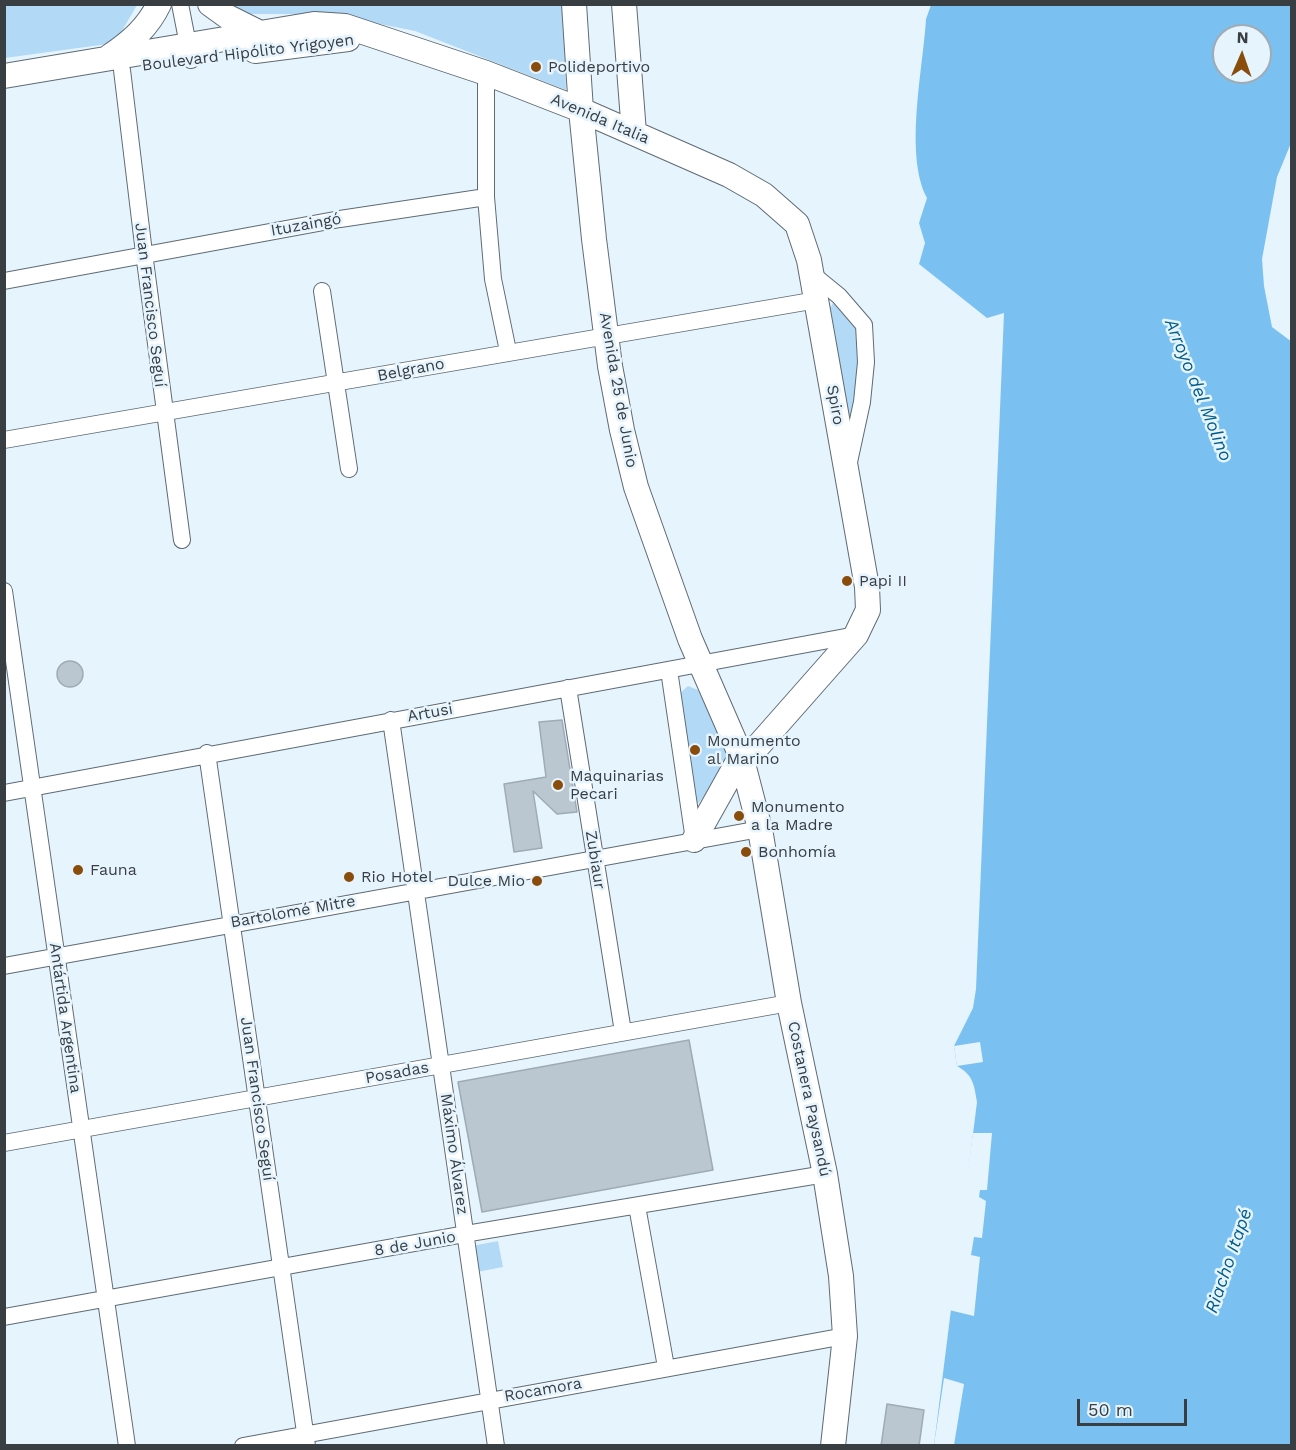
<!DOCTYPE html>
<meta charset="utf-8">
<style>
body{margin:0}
#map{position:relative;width:1296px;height:1450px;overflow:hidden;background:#e6f4fe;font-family:"Work Sans",sans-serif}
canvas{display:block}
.frame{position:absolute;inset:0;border:6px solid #383e42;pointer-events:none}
.north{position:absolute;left:1212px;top:24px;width:60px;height:60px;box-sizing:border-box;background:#e6f4fe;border:2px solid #a0abb3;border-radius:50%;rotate:2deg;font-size:16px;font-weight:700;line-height:24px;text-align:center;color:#383e42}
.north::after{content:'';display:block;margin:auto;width:21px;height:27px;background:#894c0b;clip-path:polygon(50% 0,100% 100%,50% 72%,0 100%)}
.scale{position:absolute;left:1077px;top:1399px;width:110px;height:27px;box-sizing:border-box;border:3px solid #383e42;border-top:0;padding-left:8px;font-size:18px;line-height:21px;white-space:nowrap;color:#383e42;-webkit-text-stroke:4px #e6f4fe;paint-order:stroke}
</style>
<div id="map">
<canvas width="1296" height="1450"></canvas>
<div class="frame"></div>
<div class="north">N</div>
<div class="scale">50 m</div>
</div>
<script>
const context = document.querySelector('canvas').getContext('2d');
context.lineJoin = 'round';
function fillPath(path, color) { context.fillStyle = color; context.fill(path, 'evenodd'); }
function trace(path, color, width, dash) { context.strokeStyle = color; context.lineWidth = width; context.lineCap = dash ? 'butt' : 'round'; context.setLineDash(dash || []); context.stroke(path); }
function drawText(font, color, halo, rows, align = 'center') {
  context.font = font + ' "Work Sans",sans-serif'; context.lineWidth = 5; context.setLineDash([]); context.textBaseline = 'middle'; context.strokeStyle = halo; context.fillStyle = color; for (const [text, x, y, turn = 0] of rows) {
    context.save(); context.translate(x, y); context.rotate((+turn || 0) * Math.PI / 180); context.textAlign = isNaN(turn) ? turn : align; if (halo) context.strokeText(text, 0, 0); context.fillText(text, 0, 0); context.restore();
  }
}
fillPath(new Path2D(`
 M4,5h133l-22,38 -110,15z
 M227,5h336l3,85 -151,-59 -85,-17h-83z
 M833,303l23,26 6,43 -11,55 -23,-115z
 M688,686l10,4 29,58 -2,23 -29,35 -17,-112z
 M498,1241l5,26 -26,5 -5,-26z`), '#b2daf6');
fillPath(new Path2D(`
 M931,5h360v138l-14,34 -15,82 2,27 8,41 20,15 -2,1103h-356l43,-343c-3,-18 -4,-27 -20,-36l-3,-20 19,-38 3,-19 28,-676 -17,5 -68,-54 6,-21 -6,-20 8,-25c-23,-43 -4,-129 -1,-179zM1224,36h36v36h-36z`), '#7ac1f1');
fillPath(new Path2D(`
 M980,1042l3,20 -26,4 -3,-20z
 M973,1133h19l-5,57h-7l-1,7 7,4 -4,37 -8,-1 -3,18 9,2 -6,59 -25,-6z
 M944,1378l20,6 -10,61h-20z`), '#e6f4fe');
const building = new Path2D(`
 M57 674a13 13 0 1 1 26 0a13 13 0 1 1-26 0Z
 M562,720l15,92 -20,2 -24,-23 9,57 -28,4 -10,-68 42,-7 -7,-55z
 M689,1040l24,130 -231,42 -24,-130z
 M887,1404l37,6 -5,36h-38z`);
fillPath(building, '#bac7d1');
trace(building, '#9eabb4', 1.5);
const street = new Path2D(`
 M180,4l11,56
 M122,70l22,183 38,287
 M486,197l7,82 15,72
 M812,274l27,22 25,29 2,37 -4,40 -13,60
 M4,281l336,-62 146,-22v-124
 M322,291l27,178
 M4,440c271,-46 542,-95 813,-140
 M4,591l123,855
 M669,670l25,170
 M568,688l55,344
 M391,720l105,726
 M207,753l100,693
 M4,793l852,-158
 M4,966l756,-137
 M4,1143l785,-140
 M637,1206l29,161
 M4,1317l461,-83 360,-60
 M243,1446l602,-110`);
const secondary = new Path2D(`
 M210,4l18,13 32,16
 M574,4l7,106 13,129 16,127 12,64 14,57 54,152 51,117 19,73 29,174 36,171 16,102 4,60 -12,110
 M624,4l10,129
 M255,51l93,-12
 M110,56c21,-14 38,-29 49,-52
 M4,76l310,-52 31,2 141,47 95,37 148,65 35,20 33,29 12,36 58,327 1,23 -12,25 -97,110 -18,11 -47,84`);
trace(street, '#5f6b74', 18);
trace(secondary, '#5f6b74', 26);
trace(street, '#fff', 16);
trace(secondary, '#fff', 24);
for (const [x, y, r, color] of [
 [536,67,6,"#894c0b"],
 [847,581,6,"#894c0b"],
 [695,750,6,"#894c0b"],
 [558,785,6,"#894c0b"],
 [739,816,6,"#894c0b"],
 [746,852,6,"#894c0b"],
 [78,870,6,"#894c0b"],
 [349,877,6,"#894c0b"],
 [537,881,6,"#894c0b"]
]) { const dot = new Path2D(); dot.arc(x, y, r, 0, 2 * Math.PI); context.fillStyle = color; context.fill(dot); trace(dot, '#e6f4fe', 2); }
drawText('16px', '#383e42', '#e6f4fe', [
 ["Boulevard Hipólito Yrigoyen",248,53,-7],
 ["Avenida Italia",600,119,23],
 ["Ituzaingó",306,225,-10],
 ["Juan Francisco Seguí",150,305,83],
 ["Belgrano",411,370,-11],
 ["Avenida 25 de Junio",618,390,80],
 ["Spiro",835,405,80],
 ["Artusi",430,713,-10],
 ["Zubiaur",595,860,81],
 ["Bartolomé Mitre",293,912,-10],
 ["Antártida Argentina",65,1018,82],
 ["Posadas",397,1073,-10],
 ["Juan Francisco Seguí",257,1099,82],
 ["Costanera Paysandú",809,1099,78],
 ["Máximo Álvarez",454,1154,82],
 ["8 de Junio",415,1244,-10],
 ["Rocamora",543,1390,-10]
]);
drawText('16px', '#383e42', '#e6f4fe', [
 ["Polideportivo",548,67],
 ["Papi II",859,581],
 ["Monumento",707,741],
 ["al Marino",707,759],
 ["Maquinarias",570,776],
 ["Pecari",570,794],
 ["Monumento",751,807],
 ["a la Madre",751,825],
 ["Bonhomía",758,852],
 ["Fauna",90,870],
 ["Rio Hotel",361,877],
 ["Dulce Mio",525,881,"right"]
], 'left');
drawText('italic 18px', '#005c89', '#e6f4fe', [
 ["Arroyo del Molino",1198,390,68],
 ["Riacho Itapé",1229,1261,-71]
]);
</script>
